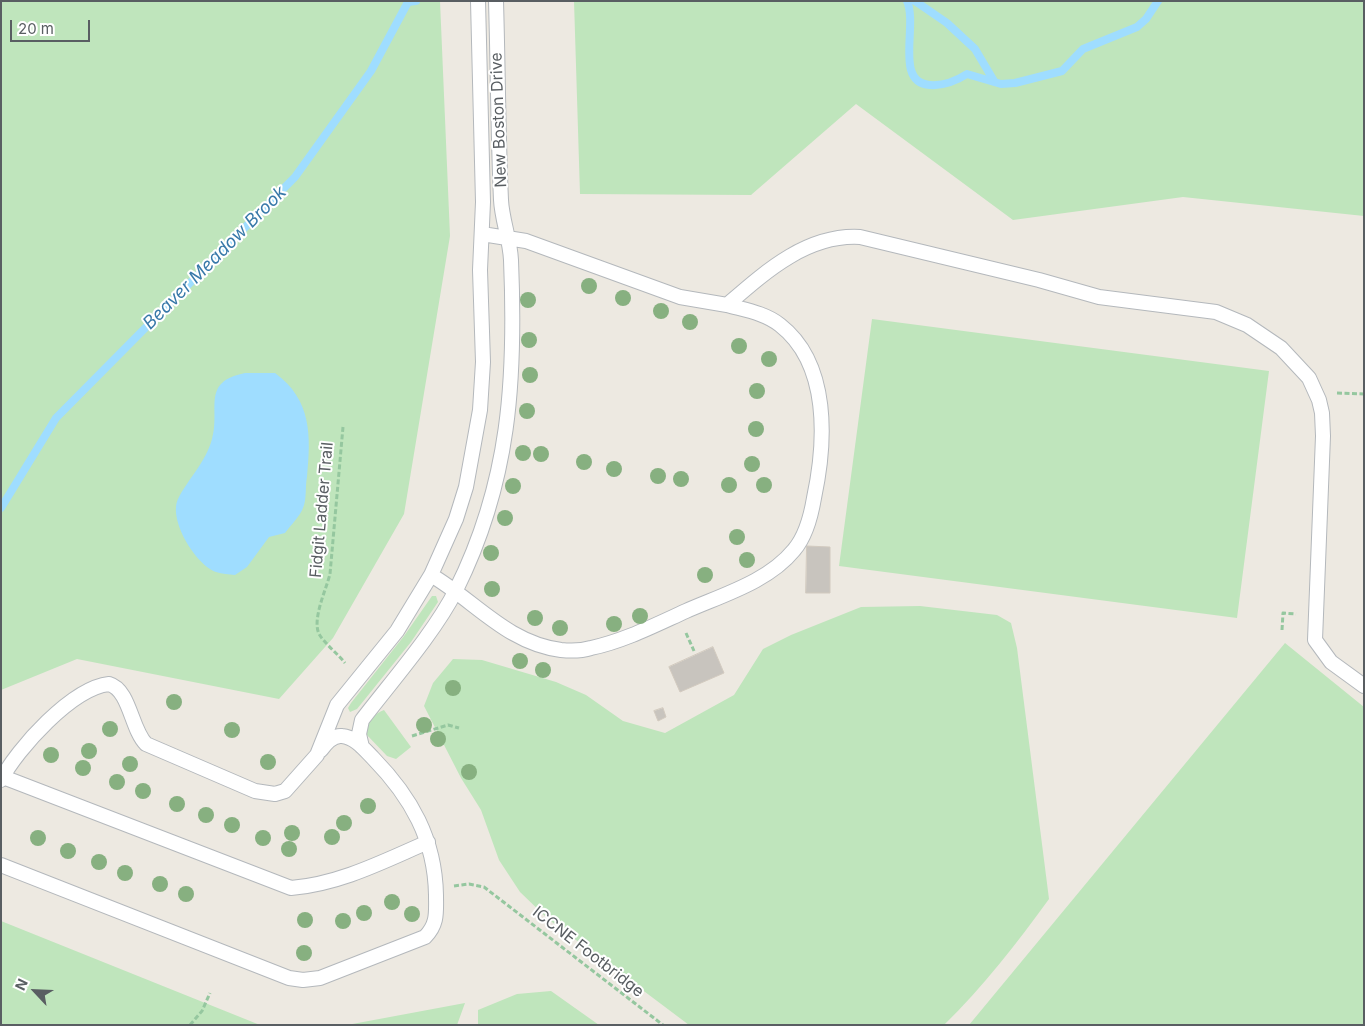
<!DOCTYPE html>
<style>
body{margin:0}
#map{position:relative;width:1365px;height:1026px;overflow:hidden;background:#ede9e1;font-family:Inter,sans-serif}
canvas{display:block}
.frame{position:absolute;inset:0;border:2px solid #595e62;pointer-events:none}
.north{position:absolute;left:10px;top:966px;width:50px;height:50px;-webkit-text-stroke:4px #fff;paint-order:stroke;rotate:295deg;font-size:14px;font-weight:700;line-height:20px;text-align:center;color:#595e62}
.north::after{content:'';display:block;margin:auto;width:18px;height:22px;background:#595e62;clip-path:polygon(50% 0,100% 100%,50% 72%,0 100%)}
.scale{position:absolute;left:10px;top:20px;width:80px;height:22px;box-sizing:border-box;border:2px solid #595e62;border-top:0;padding-left:6px;font-size:15px;line-height:18px;white-space:nowrap;color:#595e62;-webkit-text-stroke:4px #fff;paint-order:stroke}
</style>
<div id="map">
<canvas width="1365" height="1026"></canvas>
<div class="frame"></div>
<div class="north">N</div>
<div class="scale">20 m</div>
</div>
<script>
const context = document.querySelector('canvas').getContext('2d');
context.lineJoin = 'round';
function fillPath(path, color) { context.fillStyle = color; context.fill(path, 'evenodd'); }
function trace(path, color, width, dash) { context.strokeStyle = color; context.lineWidth = width; context.lineCap = dash ? 'butt' : 'round'; context.setLineDash(dash || []); context.stroke(path); }
function drawText(font, color, halo, rows, align = 'center') {
  context.font = font + ' Inter,sans-serif'; context.lineWidth = 4; context.setLineDash([]); context.textBaseline = 'middle'; context.strokeStyle = halo; context.fillStyle = color; for (const [text, x, y, turn = 0] of rows) {
    context.save(); context.translate(x, y); context.rotate((+turn || 0) * Math.PI / 180); context.textAlign = isNaN(turn) ? turn : align; if (halo) context.strokeText(text, 0, 0); context.fillText(text, 0, 0); context.restore();
  }
}
fillPath(new Path2D(`
 M1,1h439l10,235 -46,278 -71,124 -54,61 -202,-40 -76,31z
 M574,1h790v215l-181,-19 -170,23 -157,-116 -105,91 -171,-1z
 M872,319l397,52 -32,247 -398,-52z
 M432,596h4l2,6 -27,40 -54,67 -7,3 -2,-4 3,-5 53,-67z
 M920,606l77,9 14,8 6,25 32,251c-32,44 -66,88 -105,126h-255l-141,-106 -28,-27 -21,-32 -18,-50 -20,-32 -37,-72 9,-23 20,-24 29,1 74,22 30,13 37,26 42,12 69,-38 29,-46 28,-14 70,-28z
 M1285,643l79,64v318h-395z
 M384,710l27,37 -15,12 -9,-3 -21,-22c-1,-10 9,-21 18,-24z
 M1,921l259,104h-259z
 M551,991l48,34h-121v-15l39,-16z
 M465,1003l-8,22h-110z`), '#bfe5bc');
fillPath(new Path2D(`
 M245,373h30c37,27 36,63 32,104 -2,9 0,22 -4,31 -3,8 -12,17 -18,25l-16,4 -22,30 -12,8c-6,-1 -13,-1 -19,-3 -20,-7 -48,-52 -38,-73 10,-20 28,-37 34,-60 9,-30 -12,-57 33,-66z`), '#9fddff');
trace(new Path2D(`
 M907,1c11,25 -13,82 23,84 13,1 26,-4 37,-11l34,10 14,-1 47,-12 21,-22 54,-22 9,-8 12,-18
 M915,1l32,22 28,26 19,32
 M1,508l55,-90 239,-241 76,-106 37,-69 8,-1`), '#9fddff', 8);
const building = new Path2D(`
 M807,546l23,1v46h-24z
 M713,647l11,26 -44,19 -11,-25z
 M663,708l3,9 -8,4 -4,-10z`);
fillPath(building, '#c8c4be');
trace(building, '#d2cabf', 1);
const lane = new Path2D(`
 M482,234l44,7 154,56 47,8c38,-33 80,-71 133,-68l179,43 60,17 117,15 31,13 34,23 28,30 10,22 3,13 1,23 -8,204 16,22 33,24
 M431,575c44,26 76,68 130,75 10,1 20,1 30,-2 33,-7 64,-23 95,-37 36,-16 82,-29 108,-61 12,-14 17,-34 20,-52 12,-56 16,-134 -34,-173 -15,-12 -35,-15 -53,-20
 M362,747l-3,-13 3,-14c29,-38 73,-88 94,-130 54,-108 60,-211 55,-330 -1,-21 -9,-40 -10,-60 -3,-66 -3,-133 -5,-199
 M3,777l288,111c49,-4 93,-27 137,-46
 M1,780c16,-31 71,-92 108,-96 21,6 22,45 37,60l109,47 20,3 10,-3 32,-36 20,-50 60,-74 34,-56 25,-56 10,-32 14,-77 3,-48 -3,-92 3,-68 -5,-201
 M1,865l288,113 14,2 17,-2 105,-41c13,-13 11,-25 11,-42 -1,-56 -25,-98 -63,-137 -8,-8 -18,-21 -31,-22 -9,-1 -16,7 -21,14`);
trace(lane, '#b4b8bc', 16);
trace(new Path2D(`
 M1337,393l27,1
 M343,427l-13,147c-4,16 -18,45 -11,60 6,10 19,20 26,29
 M1282,630l1,-17 13,1
 M686,633l8,18
 M412,736l36,-11 11,3
 M454,886l15,-2 15,3 179,138
 M190,1025l12,-14 8,-18`), '#95c79f', 3, [5, 2.5]);
trace(lane, '#fff', 14);
context.fillStyle = '#87b080';
for (const [x, y] of [
 [589,286],
 [623,298],
 [528,300],
 [661,311],
 [690,322],
 [529,340],
 [739,346],
 [769,359],
 [530,375],
 [757,391],
 [527,411],
 [756,429],
 [523,453],
 [541,454],
 [584,462],
 [752,464],
 [614,469],
 [658,476],
 [681,479],
 [729,485],
 [764,485],
 [513,486],
 [505,518],
 [737,537],
 [491,553],
 [747,560],
 [705,575],
 [492,589],
 [640,616],
 [535,618],
 [614,624],
 [560,628],
 [520,661],
 [543,670],
 [453,688],
 [174,702],
 [424,725],
 [110,729],
 [232,730],
 [438,739],
 [89,751],
 [51,755],
 [268,762],
 [130,764],
 [83,768],
 [469,772],
 [117,782],
 [143,791],
 [177,804],
 [368,806],
 [206,815],
 [344,823],
 [232,825],
 [292,833],
 [332,837],
 [38,838],
 [263,838],
 [289,849],
 [68,851],
 [99,862],
 [125,873],
 [160,884],
 [186,894],
 [392,902],
 [364,913],
 [412,914],
 [305,920],
 [343,921],
 [304,953]
]) { context.beginPath(); context.arc(x, y, 8, 0, 2 * Math.PI); context.fill(); }
drawText('16px', '#595e62', '#fff', [
 ["New Boston Drive",499,120,-92],
 ["Fidgit Ladder Trail",322,510,-85],
 ["ICCNE Footbridge",588,952,38]
]);
drawText('italic 18px', '#3879a9', '#fff', [
 ["Beaver Meadow Brook",215,258,-45]
]);
</script>
